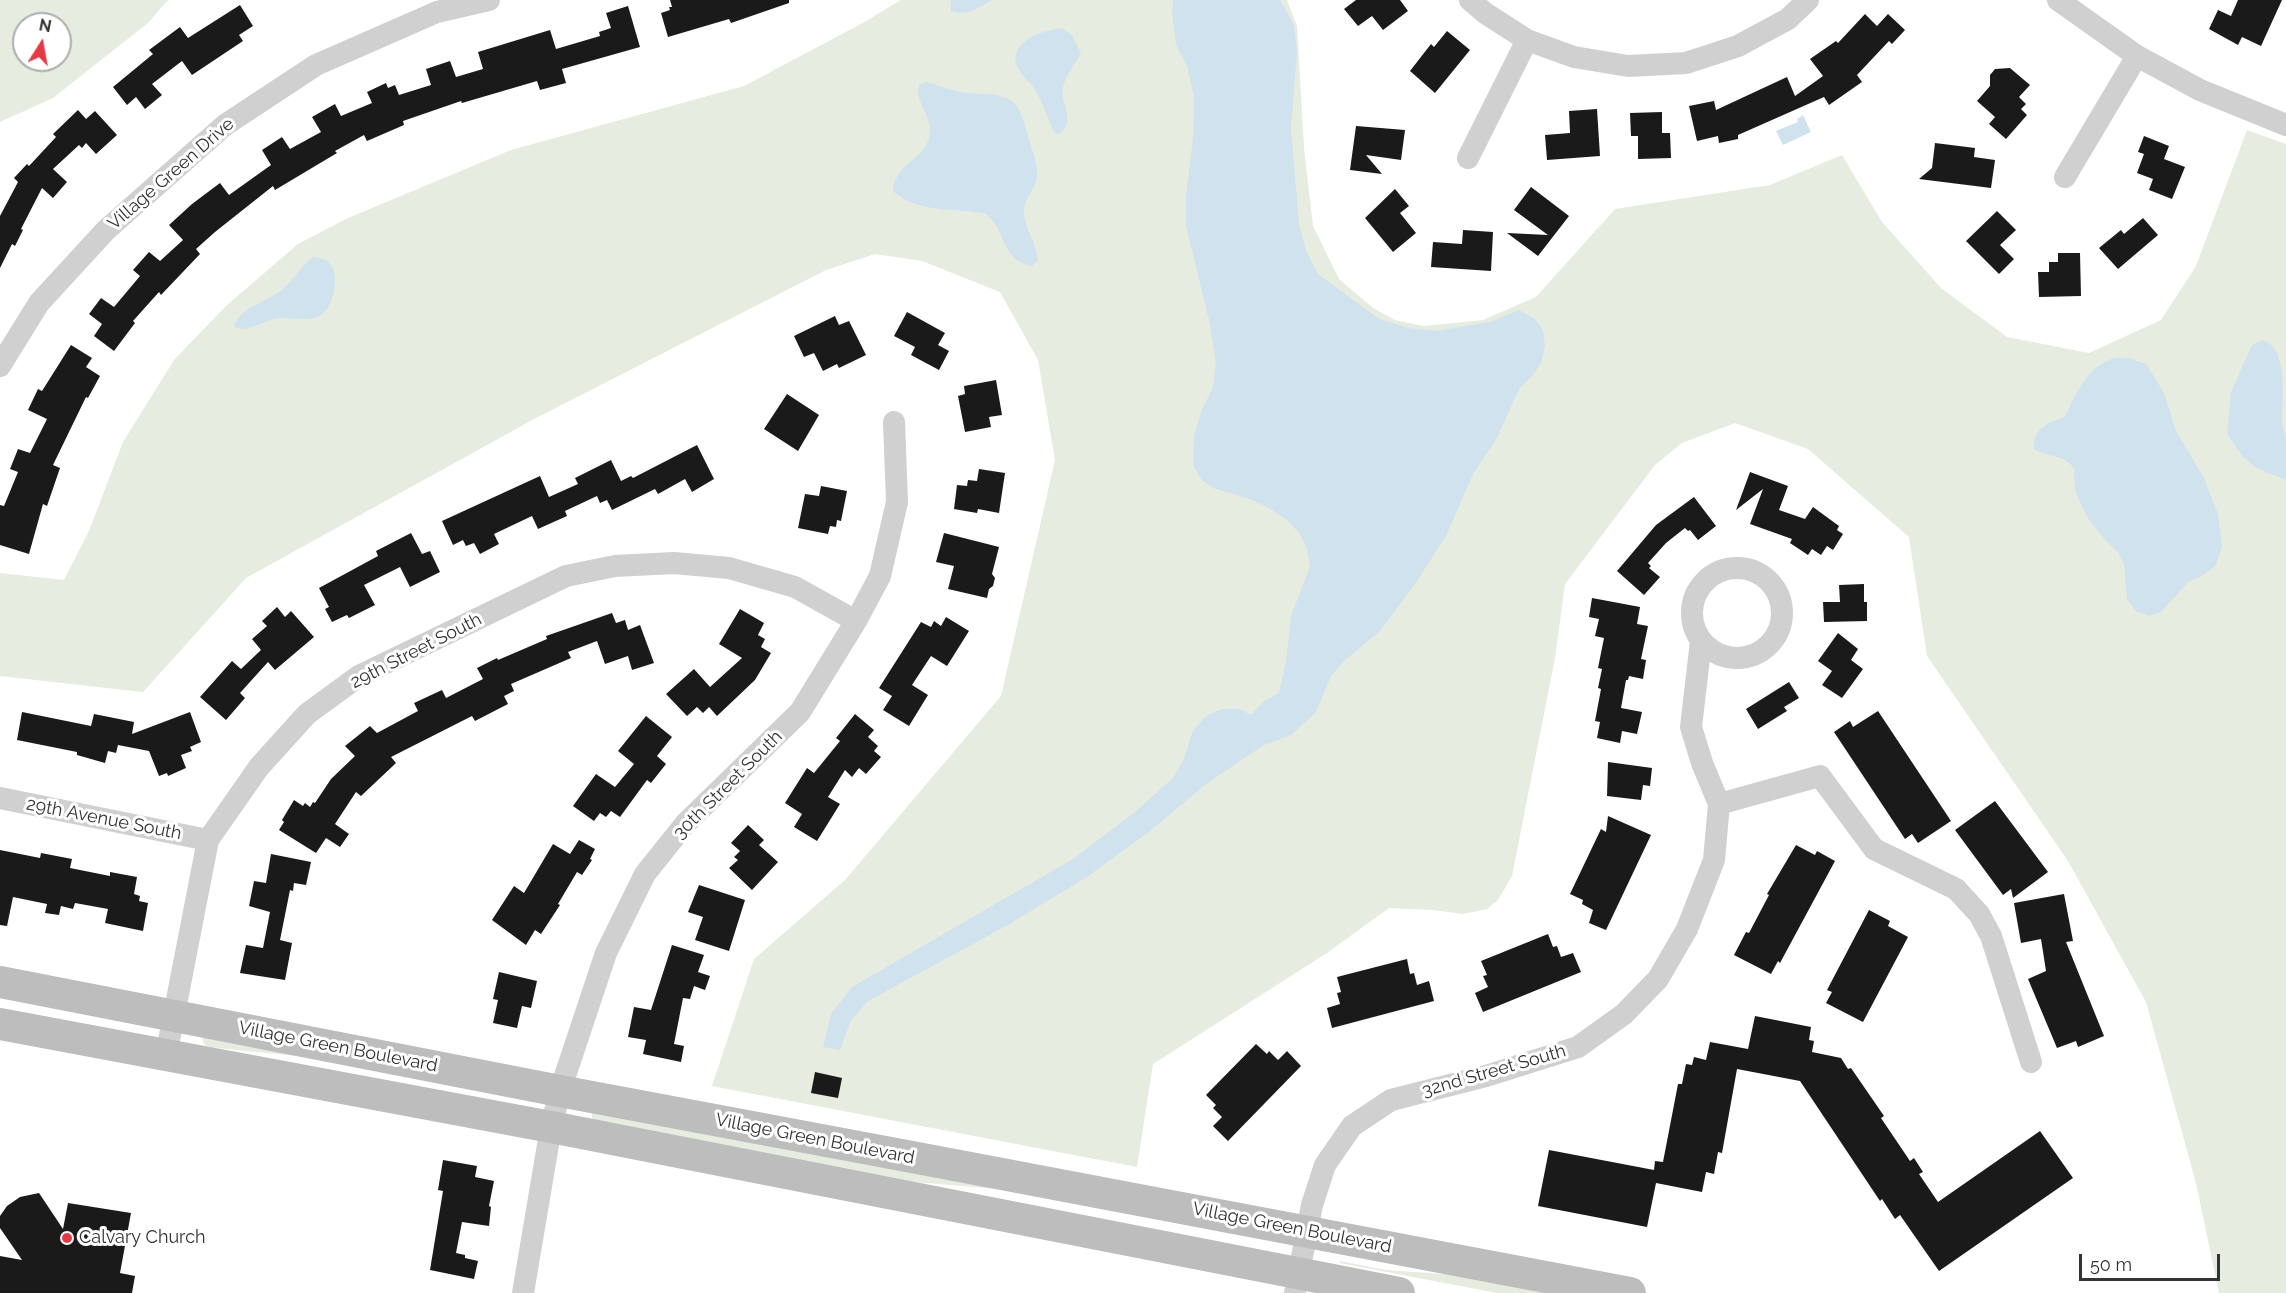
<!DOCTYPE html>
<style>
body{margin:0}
#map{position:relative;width:2286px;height:1293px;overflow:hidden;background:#fff;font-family:Raleway,sans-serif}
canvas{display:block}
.north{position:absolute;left:12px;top:12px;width:60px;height:60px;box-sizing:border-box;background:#fff;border:2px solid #adadad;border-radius:50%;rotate:11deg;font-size:16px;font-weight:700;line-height:24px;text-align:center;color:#333}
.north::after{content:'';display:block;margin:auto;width:21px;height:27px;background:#e63946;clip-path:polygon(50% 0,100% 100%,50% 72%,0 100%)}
.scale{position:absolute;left:2079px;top:1254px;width:141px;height:27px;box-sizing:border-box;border:3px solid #333;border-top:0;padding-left:8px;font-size:18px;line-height:21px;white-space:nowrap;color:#333;-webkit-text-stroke:4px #fff;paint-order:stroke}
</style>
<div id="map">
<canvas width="2286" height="1293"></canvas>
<div class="north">N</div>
<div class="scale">50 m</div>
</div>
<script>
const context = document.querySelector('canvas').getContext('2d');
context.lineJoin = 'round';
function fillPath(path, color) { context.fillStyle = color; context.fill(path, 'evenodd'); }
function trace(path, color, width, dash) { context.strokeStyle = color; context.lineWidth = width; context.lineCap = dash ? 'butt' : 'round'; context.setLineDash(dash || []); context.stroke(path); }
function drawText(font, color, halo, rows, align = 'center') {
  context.font = font + ' Raleway,sans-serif'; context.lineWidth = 6; context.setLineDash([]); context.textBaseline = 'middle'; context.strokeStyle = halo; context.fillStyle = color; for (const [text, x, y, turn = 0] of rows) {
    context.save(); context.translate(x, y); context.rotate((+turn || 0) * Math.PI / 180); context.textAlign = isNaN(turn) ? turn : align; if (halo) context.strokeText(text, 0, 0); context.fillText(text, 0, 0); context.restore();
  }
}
fillPath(new Path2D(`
 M0,0h168l-20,23 -95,75 -53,24zM24,24h36v36h-36z
 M901,0h386l10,26 7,122 9,78 26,53 34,29 22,12 28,6 60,-6 53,-23 79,-88 155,-24 72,-30 40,67 59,66 66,49 82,16 72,-33 35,-54 51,-136 39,14v1149h-67l-23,-110 -50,-181 -78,-141 -141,-205 -18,-119 -101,-88 -73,-26 -53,20 -27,22 -90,119 -10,74 -43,218 -14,24 -11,9 -24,5 -30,-4 -44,-2 -62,45 -174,111 -16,103 -425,-81 42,-127 91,-79 156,-184 54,-236 -17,-100 -38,-68 -78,-31 -47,-7 -49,16 -290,148 -290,160 -103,114 -143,-16v-103l64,7 25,-49 34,-89 51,-82 53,-55 71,-61 50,-26 163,-68 233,-64 117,-62z
 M203,1036l124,23 -109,-11c-8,-1 -17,-1 -15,-12z
 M592,1110l430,81 -107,-9 -320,-61 -3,-3z
 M1340,1261l46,9 98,7 81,16h-68l-157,-30z`), '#e6ecdf');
fillPath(new Path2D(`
 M951,0h41c-14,8 -24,16 -41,11z
 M1173,0h107l14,25 3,27 -6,76 8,96 7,26 12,24 61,45 30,9 27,3 54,-9 29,-12 15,8 9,12 2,16 -4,17 -9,13 -13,13 -23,51 -22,32 -28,64 -31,48 -35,47 -36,30 -13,15 -15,36 -25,23 -27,10 -58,39 -56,47 -63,46 -81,49 -138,75 -17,19 -11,30 -17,-3 8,-33 21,-27 221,-128 62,-47 38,-34 10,-17 10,-30 13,-15 16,-7h17l12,6 12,-13 16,-9 7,-31 5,-46 19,-49 -3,-18 -7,-15 -13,-14 -18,-12 -19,-9 -37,-11 -12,-9 -8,-14 1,-29 8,-26 11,-23 3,-25 -7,-42 -23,-94v-29l7,-60 1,-40 -7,-31 -11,-21 -4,-33z
 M1062,28l10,7 9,18c-5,10 -16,23 -18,34 -3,20 15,32 -5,48l-4,-3c-7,-14 -11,-30 -20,-44 -4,-6 -11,-11 -15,-18 -15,-27 24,-40 43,-42z
 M927,82c12,4 23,8 35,10 15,3 37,0 50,9 10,8 13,26 17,38 3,11 8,23 8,35 1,15 -14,23 -13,38 0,17 13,31 14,48l-6,6c-32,-6 -25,-35 -46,-52 -30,-7 -69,0 -93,-23 2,-28 30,-30 36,-53 6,-20 -15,-35 -10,-53z
 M1803,115l8,17 -28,13 -7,-14 22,-9 -1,-3z
 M313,257c6,1 13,1 17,7 11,12 3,48 -13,53 -14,5 -29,-1 -43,2 -15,3 -23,14 -40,8 6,-21 35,-25 50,-39 11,-10 17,-22 29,-31z
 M2262,340c24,5 21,50 20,75 -1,8 2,16 4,23 0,13 0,29 0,42l-29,-12 -13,-10 -17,-24 4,-42 21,-47z
 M2129,358l17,6 18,29 12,38 28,47 14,36 4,33 -6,18 -14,11 -14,6 -27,30 -12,4 -13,-5 -9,-12 -3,-35 -6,-12 -12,-11 -19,-24 -11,-24 -2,-15 1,-8c-9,-16 -27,-12 -41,-21 -1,-21 13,-26 31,-32 10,-21 21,-48 44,-57 5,-3 14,-2 20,-2z`), '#cfe2ee');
fillPath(new Path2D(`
 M670,0h119v3l-58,20 -2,-4 -61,18 -7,-24 9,-3 -1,-3h3z
 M1356,0h44l8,11 -25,19 -11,-14 -14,10 -14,-17z
 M2238,0h44l-21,46 -19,-9 -4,8 -29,-16 9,-19 13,6z
 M240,5l13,21 -14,9 4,6 -51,34 -10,-14 -30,23 10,11 -17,14 -9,-12 -9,8 -14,-18 40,-33 -4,-4 31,-23 8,11z
 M628,6l12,41 -78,22 4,14 -26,7 -3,-9 -75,22 -1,-2 -58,20 1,4 -37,16 -3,-6 -29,16 2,2 -62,37 -2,-4 -58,46 -19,17 4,5 -39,41 -2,-3 -26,29 2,2 -21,28 -20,-15 8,-12 -13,-10 12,-16 13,9 26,-31 -7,-6 16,-18 11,9 23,-21 -14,-15 23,-21 28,-21 9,12 42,-30 -9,-15 20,-13 8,12 31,-17 -9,-15 23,-13 6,12 31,-13 -5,-11 19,-9 2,5 7,-3 4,10 32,-10 -5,-16 24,-8 6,16 27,-8 -5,-17 72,-22 6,19 44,-13 -1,-4 12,-4 -5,-15z
 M1865,14l12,12 11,-12 17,16 -13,14 -3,-3 -32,34 5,7 -33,23 -5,-8 -86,38v4l-19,4 -1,-7 -21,5 -8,-35 25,-5 2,9 71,-33 8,19 28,-20 -13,-17 26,-18 2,2z
 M1447,31l23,19 -35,43 -25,-22 21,-27 3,3z
 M2010,68l20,17 -11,12 7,7 -5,5 6,6 -21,24 -17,-15 6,-7 -18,-16 13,-15v-11l5,-6z
 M1597,109l3,47 -53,4 -2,-25 25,-2 -1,-22z
 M78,110l8,9 9,-8 22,24 -21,19 -10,-11 -4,5 -3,-3 -26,24 14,13 -14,16 -11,-10 -21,41 2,1 -8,16 -3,-2 -12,24v-52l18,-34 -4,-4 13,-14 2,2 27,-29 -3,-3z
 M1662,112v21h8l1,25 -33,1v-23h-7l-1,-23z
 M1356,126l49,4 -4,30 -35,-5 16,19 -32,-4z
 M2144,136l25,10 -5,13 21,8 -13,32 -23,-9 4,-11 -16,-6 7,-19 -6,-2z
 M1935,143l40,5 -1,9 21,3 -4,28 -72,-9 13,-11z
 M1531,187l38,29 -31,40 -31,-23 41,2 -34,-25z
 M1395,189l14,17 -9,7 16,20 -23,19 -28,-34z
 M1997,211l19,19 -16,15 14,14 -15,15 -33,-33z
 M2143,218l15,17 -40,34 -19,-21 22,-18 3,4z
 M1463,230l30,2 -2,39 -60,-4 2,-25 29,2z
 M2058,253h22l1,43 -42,1 -1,-25h11v-10h9z
 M907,312l38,21 -7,12 11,6 -10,19 -28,-15 4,-8 -21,-11z
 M835,316l4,9 10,-4 17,34 -27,13 -2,-4 -14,7 -9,-18 -10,4 -10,-21z
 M71,345l21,13 -6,9 14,9 -12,22 -2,-1 -33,68 7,3 -13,38 -4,-2 -14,50 -29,-9v-40l4,1 14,-34 -8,-3 8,-20 12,4 17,-34 -19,-9 10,-21 4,2z
 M996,380l6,35 -13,2 2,10 -26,5 -7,-36 7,-2 -1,-8z
 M787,394l32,21 -21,36 -34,-22z
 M697,445l17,34 -22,13 -7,-13 -27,15 -3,-5 -43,21 -5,-10 -7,3 -3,-7 -32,15 2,5 -29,13 -6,-13 -38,18 5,10 -19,10 -6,-11 -8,3 -3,-6 -10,5 -11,-24 98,-45 9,21 29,-13 -3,-6 36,-18 10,21 10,-5 2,2z
 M979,469l26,4 -6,40 -21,-4 -1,4 -23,-4 3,-24 10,1 1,-6 9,1z
 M1750,472l38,14 -9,24 26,9 8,-12 26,19 -2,4 6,4 -10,16 -6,-4 -6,9 -9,-6 -4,6 -18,-12 2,-4 -42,-15 13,-35 -27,21z
 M821,486l26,5 -6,30 -4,-1 -1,7 -6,-1 -2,8 -30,-6 7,-34 14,2z
 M1694,497l22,29 -18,14 -8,-10 -2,1 -3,-3 -19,15 -18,20 3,3 -2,2 11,9 -16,18 -27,-24 39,-46z
 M411,533l11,21 8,-3 10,21 -30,15 -10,-20 -36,18 11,20 -26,13 -2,-3 -15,7 -7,-13 4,-2 -10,-19 59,-32 -2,-5z
 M944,533l55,14 -7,27 3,4 -2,8 -4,3 -2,9 -39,-9 6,-23 -18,-4z
 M1864,584v18h3v19l-43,1 -1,-20h17l-1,-17z
 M1592,598l48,9 -3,17 11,2 -7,33 5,1 -3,19 -14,-3 -1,4h-2l-5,28 21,4 -5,22 -15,-3 -2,12 -23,-5 3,-16 -5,-1 6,-32 -3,-1 4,-19 -4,-1 6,-30 -9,-2 4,-17 -10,-2z
 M277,607l8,10 6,-6 23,26 -39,33 -7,-8 -28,31 5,5 -19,22 -26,-23 32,-36 9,8 20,-19 -9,-11 15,-13 -5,-5z
 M740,609l24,14 -6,12 7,4 -4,8 10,6 -16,27 -38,36 -8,-9 -6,6 -6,-6 -10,9 -21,-22 28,-25 16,18 32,-29 -23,-14z
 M612,613l4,10 9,-3 3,10 12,-5 14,38 -22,7 -4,-14 -23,8 -8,-23 -29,11 3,6 -60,26 3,7 -10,5 4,8 -33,17 -3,-5 -81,41 5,6 -35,33 -5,-4 -21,32 14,10 -9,13 -14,-9 -10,15 -37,-23 5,-8 -2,-2 12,-20 9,6 2,-3 5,4 3,-5 2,1 16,-24 24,-23 -10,-10 25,-20 7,7 41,-22 -4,-8 28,-13 4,8 37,-19 -6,-11 20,-10 1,2 49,-21 -1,-3z
 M946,617l23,14 -22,35 -16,-10 -19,29 16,10 -19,31 -26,-16 9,-14 -13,-8 42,-66 10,5 3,-6 7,5z
 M1838,633l20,16 -7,11 12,9 -21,29 -20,-13 10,-14 -14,-10z
 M1789,682l10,16 -15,9 3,4 -29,18 -12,-20z
 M1878,711l73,110 -33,22 -6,-9 -7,5 -71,-107 16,-11 3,6z
 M22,712l69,14 3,-12 40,8 -2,12 58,-22 11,30 -11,5 2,4 -11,4 5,13 -18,8 -1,-3 -8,3 -10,-25 -31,-6 -2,8 -8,-2 -3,12 -28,-8v-3l-60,-12z
 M855,714l19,16 -6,7 10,9 -4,5 7,6 -15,17 -7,-6 -7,9 -7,-7 -17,27 12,7 -23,37 -23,-14 8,-13 -17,-11 22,-35 7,5 26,-32 -4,-3z
 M646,716l26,21 -15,19 9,8 -15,19 -4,-3 -27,37 -9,-6 -5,6 -6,-4 -6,8 -21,-15 23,-32 19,13 19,-23 -16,-13z
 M1608,762l44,6 -2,18 -7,-1 -2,15 -34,-4z
 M1995,801l53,71 -35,26 -2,-9 -8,6 -48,-65z
 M1608,816l43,19 -45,95 -17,-7 4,-13 -11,-6 1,-4 -13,-6 31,-65 5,3z
 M748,825l16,15 -5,5 19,17 -26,28 -23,-22 9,-8 -4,-3 6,-6 -9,-8z
 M579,840l16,9 -5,10 2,1 -10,15 -5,-3 -19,32 2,1 -19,29 -6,-4 -9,15 -34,-25 22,-34 10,7 29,-49 17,10z
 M1796,845l19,10 2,-4 18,10 -55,102 -2,-2 -7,13 -37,-19 12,-23 3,1 20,-38 -2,-1z
 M0,850l40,8 1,-5 31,6 -2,9 40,8v-4l27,5 -3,17 6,2 -1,5 9,2 -5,28 -38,-8 3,-14 -33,-6 -2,6 -12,-3 -2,9 -14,-2 2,-9 -34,-7 -6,29 -7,-1z
 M271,854l40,8 -5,23 -12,-2 -1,8 -3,-1 -10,50 12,3 -7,37 -45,-7 6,-28 17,3 7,-36 -21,-6 5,-25 12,2z
 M699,885l46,15 -16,51 -34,-11 8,-23 -15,-5z
 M2064,894l9,47 -7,1 38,94 -26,11 -2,-6 -19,7 -29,-69 18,-8 -5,-32 -20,4 -7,-40z
 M1869,910l21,11 -2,5 20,11 -45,85 -37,-19 6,-11 -5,-2z
 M1548,934l5,13 4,-1 4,11 12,-4 8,19 -98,40 -8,-19 13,-6 -5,-11 4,-1 -6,-14z
 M672,945l32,10 -6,17 12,4 -5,14 -11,-4 -4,13 -7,-1 -9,46 10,2 -3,16 -38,-8 3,-14 -18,-3 6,-30 17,3z
 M1407,959l3,15 4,-1 3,12 12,-4 5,20 -102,27 -5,-20 13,-4 -3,-11 4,-1 -4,-15z
 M499,972l38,9 -6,27 -9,-2 -5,22 -24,-5 5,-23 -5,-1z
 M1755,1016l56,11 -2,13 5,1 -2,11 29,6 7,11 3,-1 33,48 -3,2 29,43 4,-3 9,14 -4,2 19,28 102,-71 33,47 -134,93 -39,-56 -5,4 -13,-20 -2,2 -80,-120 -63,-12 -15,84 -4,-1 -4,22 -8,-2 -4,20 -46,-9 -9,44 -109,-21 11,-56 105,20 1,-9 8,1 15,-78h4l4,-20 6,1 2,-8 12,3 4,-18 38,7z
 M1256,1044l11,10 2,-3 9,9 9,-9 14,15 -73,75 -15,-15 9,-9 -9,-9 3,-3 -10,-10z
 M815,1072l27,6 -4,20 -27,-5z
 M443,1160l34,6 -2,11 19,4 -5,25 2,1 -2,19 -27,-4 -6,31 9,2v3l13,3 -4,18 -44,-9 13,-79 -5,-1z
 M39,1193l24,36 5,-26 63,10 -11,60 15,3 -3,17h-132v-37l22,4 -22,-32v-12l7,-10 13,-9z`), '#1a1a1a');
trace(new Path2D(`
 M1470,0l15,13 42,27 47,17 54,9 58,-3 52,-17 50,-27 20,-19
 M2058,0l79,56 63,34 86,35
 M1468,158l59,-118
 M2065,177l72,-121
 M0,366l39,-63 67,-73 119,-105 91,-60 121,-53 52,-12
 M1692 613a45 45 0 1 1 90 0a45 45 0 1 1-90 0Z
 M0,798l208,42
 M1719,804l101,-28 54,73 82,40 23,25 12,22 40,126
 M166,1056l42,-216 51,-73 48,-53 52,-38 207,-100 49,-10 59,-3 55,5 66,19 61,34
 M523,1293l28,-166 9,-36 46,-138 39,-79 40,-50 115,-112 56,-91 24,-45 17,-74 -3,-80
 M1295,1293l17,-88 13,-40 27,-39 39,-26 95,-24 92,-29 46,-33 34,-35 29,-50 27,-69 5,-56 -17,-41 -11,-36 10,-86`), '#d0d0d0', 22);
trace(new Path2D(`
 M0,982c189,35 376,75 565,110 355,67 710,132 1065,201
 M0,1024l551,103 848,166`), '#bdbdbd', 32);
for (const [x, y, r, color] of [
 [67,1238,6,"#e63946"]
]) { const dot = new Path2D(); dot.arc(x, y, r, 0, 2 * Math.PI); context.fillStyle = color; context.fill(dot); trace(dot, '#fff', 2); }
drawText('18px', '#333', '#fff', [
 ["Village Green Drive",171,174,-41],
 ["29th Street South",416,651,-27],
 ["30th Street South",728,785,-45],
 ["29th Avenue South",104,819,11],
 ["Village Green Boulevard",338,1047,11],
 ["32nd Street South",1494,1071,-16],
 ["Village Green Boulevard",815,1139,11],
 ["Village Green Boulevard",1292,1228,11]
]);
drawText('18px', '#333', '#fff', [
 ["Calvary Church",79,1238]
], 'left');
</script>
